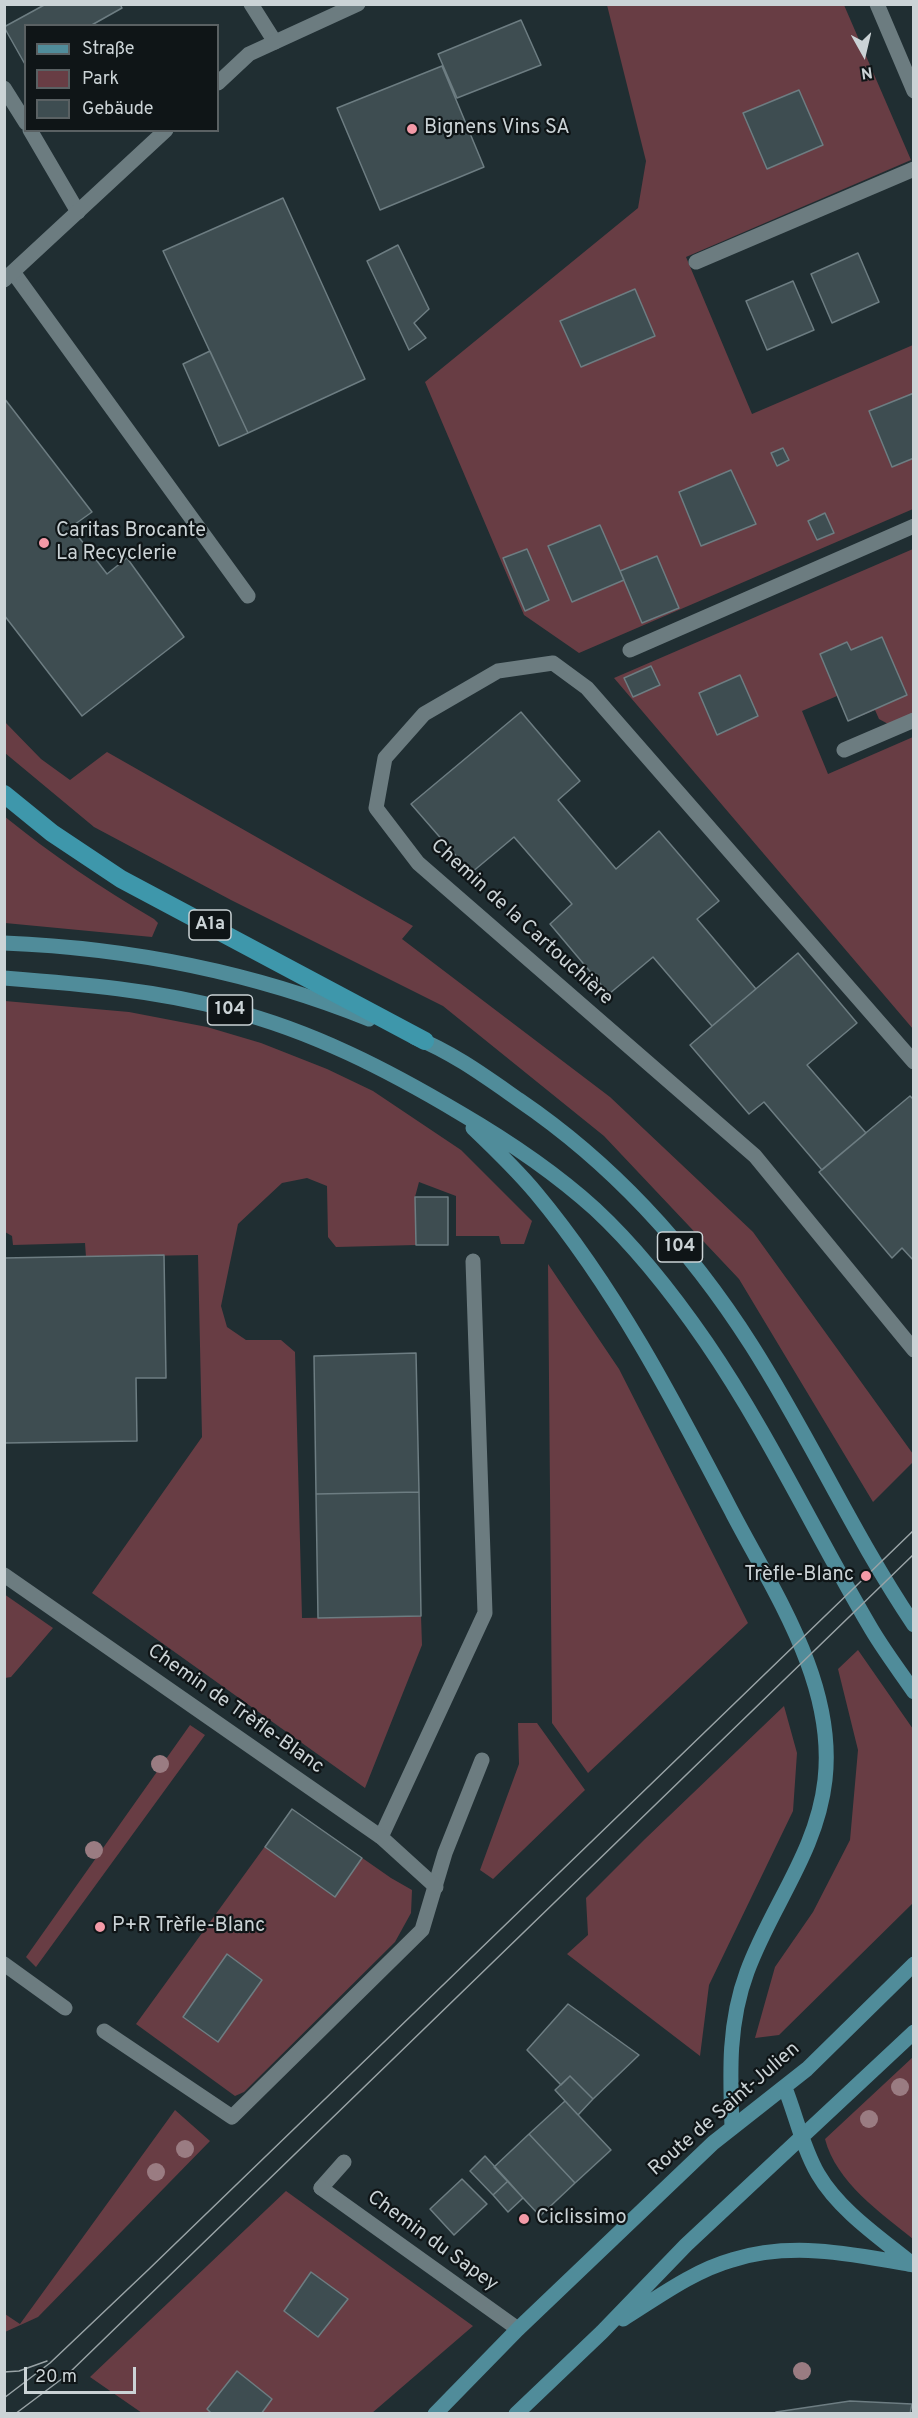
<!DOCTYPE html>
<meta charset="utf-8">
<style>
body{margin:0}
#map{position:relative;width:918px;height:2418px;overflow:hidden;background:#202e32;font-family:Overpass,sans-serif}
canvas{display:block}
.frame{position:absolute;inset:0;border:6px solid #cbd3d6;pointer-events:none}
.legend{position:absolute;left:24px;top:24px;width:195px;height:108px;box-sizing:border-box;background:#0f1517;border:2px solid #5a6163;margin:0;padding:8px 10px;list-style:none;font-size:18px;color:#cbd3d6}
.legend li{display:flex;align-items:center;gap:12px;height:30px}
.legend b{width:30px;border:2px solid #5a6163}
.north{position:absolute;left:834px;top:24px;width:60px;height:60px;-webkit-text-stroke:4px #0f1517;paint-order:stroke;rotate:172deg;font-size:16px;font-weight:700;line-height:24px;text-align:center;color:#cbd3d6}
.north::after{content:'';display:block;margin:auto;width:21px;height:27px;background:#cbd3d6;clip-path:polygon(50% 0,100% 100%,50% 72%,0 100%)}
.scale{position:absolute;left:24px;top:2367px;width:112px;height:27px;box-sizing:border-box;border:3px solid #cbd3d6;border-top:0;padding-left:8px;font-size:18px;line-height:21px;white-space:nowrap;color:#cbd3d6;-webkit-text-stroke:4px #0f1517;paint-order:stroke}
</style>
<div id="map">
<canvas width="918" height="2418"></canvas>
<div class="frame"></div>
<ul class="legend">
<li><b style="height:8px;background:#508c9a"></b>Straße</li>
<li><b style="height:16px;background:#683d44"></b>Park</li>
<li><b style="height:16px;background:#3e4d51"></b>Gebäude</li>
</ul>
<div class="north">N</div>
<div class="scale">20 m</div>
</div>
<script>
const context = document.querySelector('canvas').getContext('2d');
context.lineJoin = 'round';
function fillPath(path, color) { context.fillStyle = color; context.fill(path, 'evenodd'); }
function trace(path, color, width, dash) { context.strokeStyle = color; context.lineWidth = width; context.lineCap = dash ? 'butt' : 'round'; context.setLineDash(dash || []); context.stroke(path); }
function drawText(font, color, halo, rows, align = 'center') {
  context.font = font + ' Overpass,sans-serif'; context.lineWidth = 4.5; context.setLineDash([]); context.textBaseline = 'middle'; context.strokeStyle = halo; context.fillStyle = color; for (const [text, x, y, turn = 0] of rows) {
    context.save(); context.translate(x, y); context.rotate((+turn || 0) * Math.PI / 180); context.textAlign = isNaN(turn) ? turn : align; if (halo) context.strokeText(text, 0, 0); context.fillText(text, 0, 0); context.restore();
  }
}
fillPath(new Path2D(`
 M607,5h237l67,155 -225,97 66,157 161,-69v164l-334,144 -55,-38 -99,-233 213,-174 8,-47z
 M913,549v165l-23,11 -11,-6 -4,-9 -27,11 -11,-25 -35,15 26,63 85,-37v292l-299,-351z
 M4,721l37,38 29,21 37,-28 306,174 -11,13 208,158 143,135 160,222v8l-40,40 -134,-223 -135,-143 -161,-130 -212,-106 -137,-73 -89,-74z
 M4,816c48,39 97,72 150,103l4,4 -6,14 -147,-14z
 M5,1001l124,11 78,15 54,16 66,26 46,22 88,59 71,71 -8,23h-23l-2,-8h-43v-40l-37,-14 -4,15 1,48 -80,2 -8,-10 -1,-51 -20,-8 -25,5 -44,41 -17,82 6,21 19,13h35l14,12 7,266 119,-2 1,29 -57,143 -273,-195 110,-156 -4,-182 -112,2 -1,-14 -72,2 -1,-9 -7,-4z
 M548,1264l71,105 129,254 -160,150 -36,-50z
 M4,1594l49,34 -42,49 -6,1z
 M858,1650l55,79v174l-134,132 -24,3 20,-71 38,-55 37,-72 8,-90 -20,-81z
 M784,1706l13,47 -4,58 -84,174 -9,71 -133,-102 21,-19 -2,-37 59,-59z
 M518,1723h19l48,67 -92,89 -13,-9 39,-106z
 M190,1725l15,10 -169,232 -10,-10z
 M292,1809l99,69 21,12 -1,23 -16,29 -151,150 -9,4 -99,-72z
 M913,2057v182c-32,-26 -77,-57 -88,-100z
 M175,2110l35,31 -172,176 -33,15v-18l15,10z
 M286,2191l187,135 -101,87h-230l-52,-36z`), '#683d44');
const building = new Path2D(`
 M46,4h74l2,4 -32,18h-64v40l-22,-39z
 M521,20l20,45 -84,33 -19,-44z
 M442,66l42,101 -104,43 -43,-102z
 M799,90l24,55 -56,24 -24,-56z
 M283,198l82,181 -117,54 -85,-182z
 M398,245l31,64 -15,14 12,15 -17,12 -42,-89z
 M858,253l21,49 -47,21 -21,-49z
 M793,281l21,49 -47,20 -21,-49z
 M635,289l20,47 -74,31 -21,-46z
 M210,351l38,82 -29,13 -36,-82z
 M914,393v65l-22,9 -23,-56z
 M4,398l88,114 -21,15 36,47 20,-16 57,79 -102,79 -78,-101z
 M783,448l6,12 -12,6 -6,-13z
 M731,470l25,54 -55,22 -22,-54z
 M825,513l9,20 -17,7 -9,-19z
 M600,525l24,55 -52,22 -24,-56z
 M527,549l22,51 -24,11 -22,-53z
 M657,556l22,52 -37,15 -22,-52z
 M882,637l25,58 -59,26 -28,-67 27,-12 4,8z
 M651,666l9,19 -27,12 -9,-19z
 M740,675l18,41 -41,19 -18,-42z
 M521,712l59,69 -22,19 58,69 43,-38 60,70 -22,18 59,70 -44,37 -59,-69 -44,37 -59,-70 22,-20 -58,-67 -43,36 -60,-69z
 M798,953l59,70 -50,42 59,68 -44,37 -58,-68 -15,12 -59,-69z
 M910,1096l4,4v161l-12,-13 -10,10 -73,-86z
 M415,1197h33v48h-32z
 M164,1255l2,123h-30l1,63 -133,2v-185z
 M416,1353l3,139 -103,2 -2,-138z
 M419,1492l2,124 -103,2 -2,-124z
 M292,1809l70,49 -27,39 -70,-50z
 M227,1954l35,26 -44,62 -35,-25z
 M568,2004l71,51 -46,44 -23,-23 -9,9 -34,-35z
 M570,2076l23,23 -15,16 -23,-25z
 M565,2101l46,49 -36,33 -46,-49z
 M529,2134l46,49 -35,33 -46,-49z
 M485,2156l23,25 -15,14 -23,-24z
 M462,2179l25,25 -33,31 -24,-26z
 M508,2181l15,17 -15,14 -15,-17z
 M311,2272l37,27 -30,38 -34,-26z
 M237,2371l35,28 -11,15h-49l-5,-5z
 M850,2401l62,3 -2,10h-133l-1,-2z`);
fillPath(building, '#3e4d51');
trace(building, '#6d7d82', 1.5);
trace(new Path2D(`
 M251,4l24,38
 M4,88l22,35
 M30,130l48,82
 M696,262l218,-93
 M13,272l235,324
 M630,650l284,-124
 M844,750l70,-30
 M381,1837l104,-224 -12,-352
 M104,2031l128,86 190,-187 23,-77 37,-93
 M321,2188l23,-26`), '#6c7c80', 15);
trace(new Path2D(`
 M218,83l31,-29 109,-50
 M4,280l162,-150
 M914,1062l-327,-374 -34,-25 -55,8 -74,43 -39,44 -9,50 42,55 337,293 159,194
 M4,1575l377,262 55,50
 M4,1964l61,44
 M321,2188l197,141`), '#6c7c80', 15);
trace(new Path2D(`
 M877,4l37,87`), '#6c7c80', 15);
trace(new Path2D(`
 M4,943c127,5 248,29 365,76
 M4,978c77,6 152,12 226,32 82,21 158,60 230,103 48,28 94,59 135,96 43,40 78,85 111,133 61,89 108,189 163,283 13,23 30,45 45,67
 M414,1037c38,15 72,40 105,63 94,64 172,150 233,246 58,91 102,190 162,279
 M473,1128c22,21 44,42 63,65 80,96 139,210 197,321 42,80 103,170 92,266 -8,72 -54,126 -78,192 -19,51 -17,101 -15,155
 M785,2088c11,28 18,60 33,86 21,36 61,63 93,89
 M623,2319c34,-21 70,-48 109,-59 60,-19 121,-6 182,5
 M435,2414l83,-85 195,-186 94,-74 107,-105
 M516,2414l86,-82 84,-87 228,-213`), '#508c9a', 15);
trace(new Path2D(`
 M4,794l48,39 69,46 304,162`), '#3e97ab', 18);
trace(new Path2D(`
 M4,2372l15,-1 28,-10
 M4,2398l46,-35 98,-93 766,-740
 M15,2414l52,-39 847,-821`), '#99a3a6', 1.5);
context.fillStyle = '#9a7c82';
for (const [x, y] of [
 [160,1764],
 [94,1850],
 [900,2087],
 [869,2119],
 [185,2149],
 [156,2172],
 [802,2371]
]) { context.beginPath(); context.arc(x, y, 9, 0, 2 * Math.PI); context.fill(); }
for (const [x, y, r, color] of [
 [412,129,6,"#f39aa7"],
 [44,543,6,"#f39aa7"],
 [866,1576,6,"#f39aa7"],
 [100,1927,6,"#f39aa7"],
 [524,2219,6,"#f39aa7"]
]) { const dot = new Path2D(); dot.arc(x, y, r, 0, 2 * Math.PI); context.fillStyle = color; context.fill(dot); trace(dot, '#0f1517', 2); }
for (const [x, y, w] of [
 [210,925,42],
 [230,1010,45],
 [680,1247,45]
]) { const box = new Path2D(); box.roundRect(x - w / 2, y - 15, w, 30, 4.5); context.fillStyle = '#0f1517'; context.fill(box); trace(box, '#cbd3d6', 1.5); }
drawText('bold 18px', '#cbd3d6', null, [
 ["A1a",210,925],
 ["104",230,1010],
 ["104",680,1247]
]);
drawText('20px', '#cbd3d6', '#0f1517', [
 ["Bignens Vins SA",424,129],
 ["Caritas Brocante",56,532],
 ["La Recyclerie",56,555],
 ["Trèfle-Blanc",854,1576,"right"],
 ["P+R Trèfle-Blanc",112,1927],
 ["Ciclissimo",536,2219]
], 'left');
drawText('20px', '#cbd3d6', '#0f1517', [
 ["Chemin de la Cartouchière",521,923,42],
 ["Chemin de Trèfle-Blanc",235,1710,35],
 ["Route de Saint-Julien",725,2110,-41],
 ["Chemin du Sapey",432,2242,36]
]);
</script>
